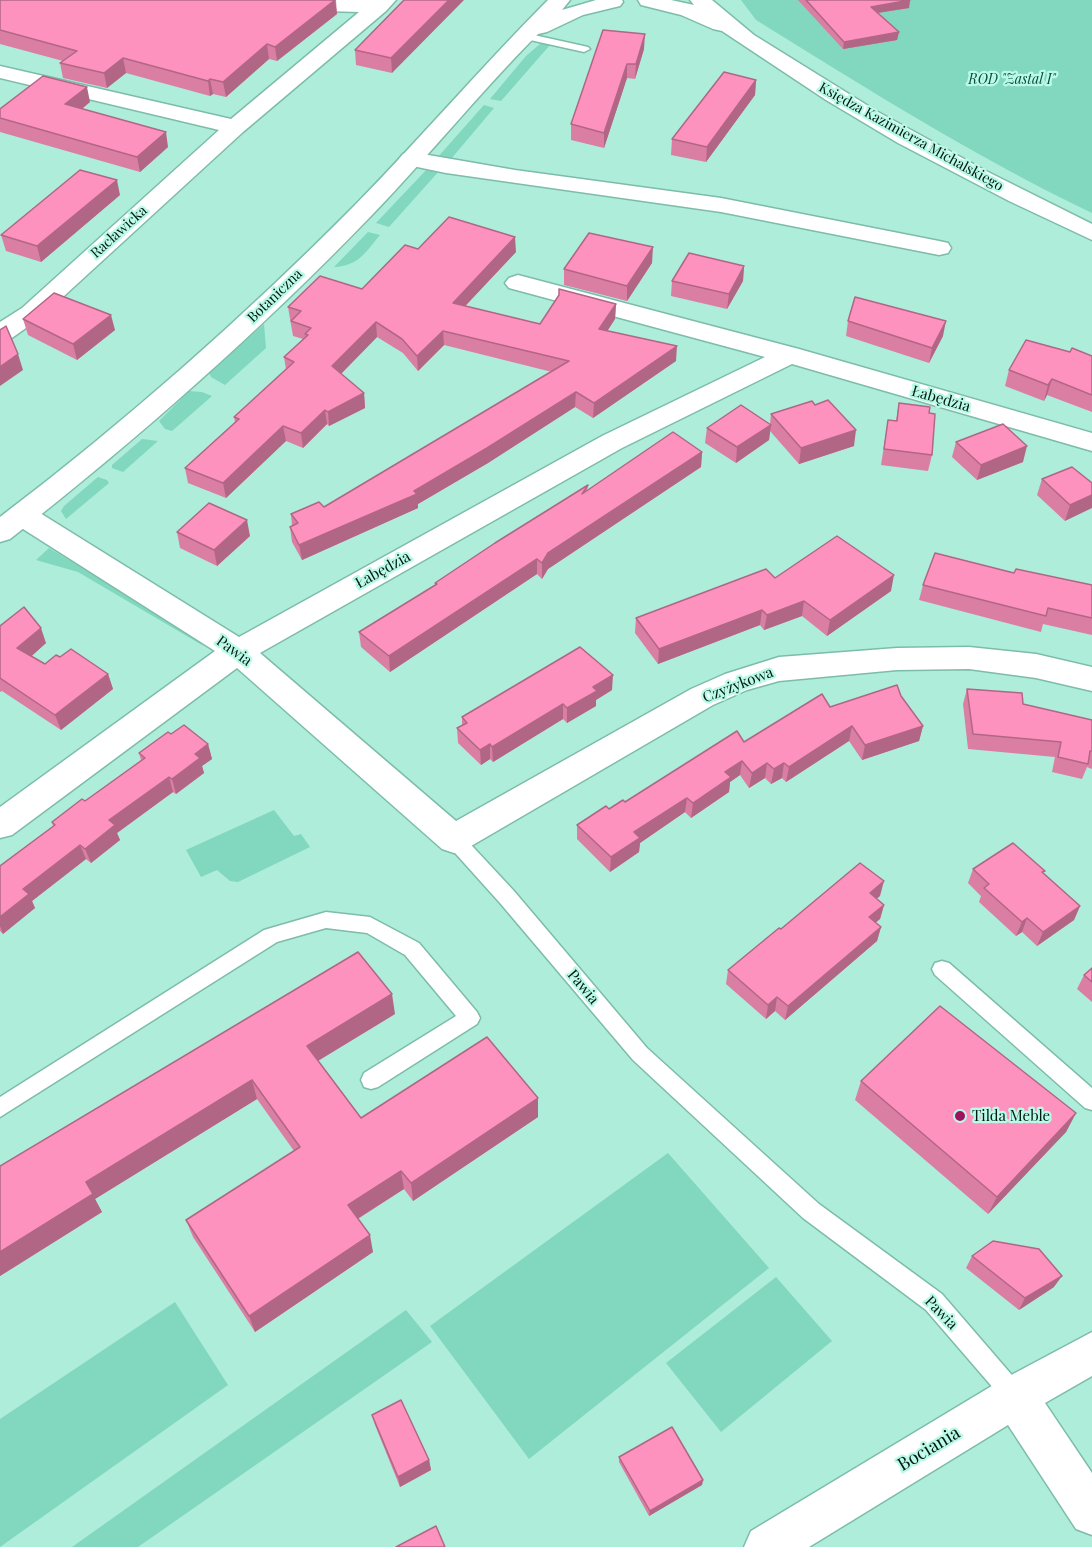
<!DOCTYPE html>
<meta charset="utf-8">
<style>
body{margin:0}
canvas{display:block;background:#adedda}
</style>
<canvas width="1092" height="1547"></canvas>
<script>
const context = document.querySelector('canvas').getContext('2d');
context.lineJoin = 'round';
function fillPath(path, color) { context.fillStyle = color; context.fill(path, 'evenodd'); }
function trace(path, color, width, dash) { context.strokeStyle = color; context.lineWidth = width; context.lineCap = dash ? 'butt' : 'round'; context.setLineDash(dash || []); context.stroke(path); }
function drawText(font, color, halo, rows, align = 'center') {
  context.font = font + ' "Playfair Display",serif'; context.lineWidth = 4.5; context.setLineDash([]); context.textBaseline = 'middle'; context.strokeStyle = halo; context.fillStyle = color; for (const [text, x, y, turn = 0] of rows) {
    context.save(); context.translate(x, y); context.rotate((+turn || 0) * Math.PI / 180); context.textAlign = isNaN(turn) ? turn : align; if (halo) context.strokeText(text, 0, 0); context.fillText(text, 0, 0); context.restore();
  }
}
fillPath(new Path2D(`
 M741,0h351v213c-117,-56 -226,-125 -336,-193z
 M541,43l9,2 -49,56 -11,-2 36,-43z
 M484,105l10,3 -43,51 -14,-1z
 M428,168l12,2 -51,57 -13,-4z
 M368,232l12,3c-15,18 -22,31 -46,32z
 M264,324l2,24 -41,37 -14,-8 -2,-4z
 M189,391l13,1 10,4 -40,35 -7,-2 -6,-8z
 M142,439l16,2 -35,31 -11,-4v-3z
 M98,477l9,3 2,3 -43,36 -5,-8 3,-5z
 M49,548l151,90 2,7 -124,-73 -42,-12z
 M274,810l20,26 7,-2 9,13 -72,35 -8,-1 -13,-11 -16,7 -15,-27z
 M668,1153l101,115 -240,191 -99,-133z
 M776,1277l56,64 -111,91 -55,-69z
 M175,1302l53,83 -228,162v-128z
 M406,1310l26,32 -294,205h-66z`), '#82d7bf');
const lane = new Path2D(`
 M525,33l63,14 2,2 -6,3 -63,-14 -2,-2z
 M454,832l7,2 53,57 133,157 172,156 123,90 81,94 4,8 -4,8 -8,4 -8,-4 -81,-94 -123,-92 -170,-158 -133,-157 -53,-59 -2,-5 2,-5z
 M326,912l44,5 49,26 58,69 3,6 -3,6 -99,63 -7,2 -7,-2 -3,-7 3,-7 92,-57 -51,-61 -38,-22 -41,-5 -49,14 -277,175v-20l264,-167z
 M942,961l7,2 143,125v22l-7,-2 -150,-133 -3,-6 3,-6z`);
const street = new Path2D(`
 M284,0h112l-10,11 -143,121 -203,186 -31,22 -9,2v-20l22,-14 197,-178 -219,-52v-12l231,53 128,-107 -67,-2 -7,-2 -3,-4z
 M411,152l104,18 206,28 218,43 9,2 3,5 -3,5 -9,2 -218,-43 -275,-39 -43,-9 -4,-5 4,-5z
 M518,275l281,74 293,84v18l-300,-87 -170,84 -362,205 196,168 235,-132 34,-15 54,-17 118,-9 72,-1 67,7 56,13v24l-56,-13 -67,-9 -72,1 -118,11 -32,9 -34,15 -247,144 -12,4 -12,-4 -205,-181 -225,167 -12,3v-31l215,-156 -203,-129 -4,-7 4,-7 10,-3 10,3 207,129 363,-201 163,-79 -256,-69 -4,-5 4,-5z
 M1092,1332v44l-47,27 47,70v62l-16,-6 -68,-104 -199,122h-65l7,-16 249,-150z`);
const secondary = new Path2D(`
 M548,0h22l-8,10 34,-10h26l1,2 -3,4 -37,9 -36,17 -9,2c-58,58 -109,122 -166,181 -112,116 -234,224 -362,324l-10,3v-25c125,-95 244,-200 355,-312 66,-67 127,-139 193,-205z
 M638,0h33l23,5 -4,-5h22l42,35 124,77 110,60 104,52v16l-83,-39 -111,-58 -72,-43 -104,-69 -9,-2 -32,-14 -40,-10z`);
trace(lane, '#7dbcaa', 3);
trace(street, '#7dbcaa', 3);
trace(secondary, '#7dbcaa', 3);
fillPath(lane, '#fff');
fillPath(street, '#fff');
fillPath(secondary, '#fff');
fillPath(new Path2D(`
 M0,0h336l1,14 -60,47 -8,-2 -43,38 -13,-3 -3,2 -84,-23 -19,15 -44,-10 -3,-15 3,-2 -63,-17z
 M404,0l-12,73 -36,-8 -1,-15z
 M798,0h112l-1,8 -31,5 21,19 -2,8 -54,9z
 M603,30l41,19 -9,30 -8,-1 -23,70 -33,-8v-16z
 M756,80l-1,15 -49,67 -35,-7 1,-16z
 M90,102l-8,7 86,38 -28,25 -140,-40v-23z
 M120,195l-79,67 -35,-11 -5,-16z
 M418,249l98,3 -51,54 75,18 76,-20 -1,15 -8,12 69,30 -83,57 -18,-11 -87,56 -70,41v4l-116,52 -10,-18 -2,-15 2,-1 -1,-12 33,-7 228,-135 -108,-27 -26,26 -15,-18 -26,-16 -36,37 23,19 1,15 -36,18 -2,-2 -24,24 -17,-7 -60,57 -38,-15 -3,-15 50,-46 -1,-5 52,-48 -2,-12 19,-18 -10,-3 -5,-29 74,-18z
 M652,263l-25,38 -63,-16v-16z
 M744,266l-1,15 -16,28 -56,-13 1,-15z
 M23,319l92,11 -38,30 -49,-25z
 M848,321l95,15 -14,27 -83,-27z
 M1070,352l22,4v56l-45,-17 -3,6 -39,-15 4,-16z
 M899,403l30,10 3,42 -4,16 -47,-6 7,-45 8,1z
 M771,414l83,32 -55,18 -29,-33 -1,9 -33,23 -31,-20 2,-15 63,-4z
 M956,442l67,20 -46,18 -25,-23z
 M702,452l-1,15 -153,102 -6,10 -5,-5 -147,98 -29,-25 -2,-15 76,-46v-3l153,-98 -1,6z
 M1042,479l50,4 -27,38 -28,-26z
 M177,532l73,4 -33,30 -37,-18z
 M1014,573l78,12v50l-49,-11 -2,8 -122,-32 4,-15z
 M775,578l116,13 -64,45 -25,-20 -38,14 -4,-5 -102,39 -23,-31 1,-15z
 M0,626l46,17 -15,13 14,8 15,-7 48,17 5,15 -52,41 -59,-39 -2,1z
 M967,689l56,15 69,16v-1v50l-5,-2 -5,12 -30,-7 3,-15 -87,-8 -5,-45z
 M612,690l-16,10v6l-29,17 -4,-4 -70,43 -3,-3 -9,6 -23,-22 -1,-15 5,-3v-8z
 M901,696l22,30 -4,15 -57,19 -13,-19 -63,41 -4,-4 -11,6 -6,-6 -16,10 -9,-13 -10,7 -1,10 -38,26 -6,-6 -45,31 -1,9 -29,20 -33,-33v-14l167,-83 86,-35z
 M171,734l37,10 4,15 -10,7 2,7 -28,21 -3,-2 -56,41 3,7 -29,23 -5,-4 -54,42 3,7 -32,26 -3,-3v-65l53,-40 -1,-4 33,-21 56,-41 -2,-7z
 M973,869l70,4 37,33 -6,14 -37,26 -15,-14 -6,4 -37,-34 2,-6 -13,-13z
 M880,896l-4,3 8,6 -4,14 -5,4 6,4 -4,14 -92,79 -10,-9 -9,8 -40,-35 2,-14 53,-41z
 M1092,968v34l-15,-13 7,-14z
 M395,1014l-77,47 43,57 177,-20v19l-125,84 -9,-12 -46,30 15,33 -118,80 -62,-95 -7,-17 108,-69 -37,-52 -162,100 7,13 -102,64v-110z
 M861,1081l215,32 -10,19 -78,82 -133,-114z
 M972,1256l82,31 -35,23 -53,-42z
 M372,1415l57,45 2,10 -31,17 -25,-62z
 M619,1457l84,23 -1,5 -53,31 -30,-54z`), '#da7ea4');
fillPath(new Path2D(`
 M335,0l2,14 -60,47 -2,-14z
 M449,0h15l-72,73 -1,-15z
 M910,0l-1,8 -39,6 1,-7z
 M899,32l-2,8 -54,9 1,-7z
 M645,34l-1,15 -9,30 1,-15z
 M267,44l2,15 -43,38 -3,-15z
 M123,58l3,15 -19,15 -3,-15z
 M627,64v14l-23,70v-15z
 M210,79l3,15 -3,2 -2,-15z
 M756,80l-1,15 -49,67 1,-15z
 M87,87l3,15 -21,17 -4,-15z
 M166,132l2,15 -28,25 -3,-15z
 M117,180l3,15 -79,67 -4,-16z
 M515,237l1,15 -62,66 -1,-15z
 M653,247l-1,16 -25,38v-15z
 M744,266l-1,15 -16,28 2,-15z
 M616,304l-1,15 -16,25v-15z
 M111,315l4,15 -38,30 -4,-16z
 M946,321l-3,15 -14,27 3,-15z
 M376,322l1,15 -43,44 -2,-15z
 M443,331l1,14 -26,26 -1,-15z
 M677,346l-1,15 -83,57 1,-15z
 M18,354l5,16 -23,16v-19z
 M1052,379l-5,16 -3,6 4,-16z
 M576,392l-1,15 -87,56 -70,41v4l-116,52 -3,-15 115,-54z
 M364,393l1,15 -36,18 -1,-14z
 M325,410l2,14 -24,24 -2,-15z
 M771,425l-2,15 -33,23 1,-16z
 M283,426l3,15 -60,57 -3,-15z
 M856,430l-2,16 -55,18 2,-16z
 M1027,446l-4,16 -46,18 4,-15z
 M702,452l-1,15 -153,102 -6,10v-16l6,-10z
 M1092,495v13l-27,13 5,-16z
 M247,520l3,16 -33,30 -3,-16z
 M537,559v15l-147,98 -1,-16z
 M894,575l-3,16 -64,45 3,-16z
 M804,601l-2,15 -38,14 3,-15z
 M762,610l-2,15 -102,39 1,-15z
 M41,628l5,15 -23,21 -6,-16z
 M108,674l5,15 -52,41 -6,-15z
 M613,675l-1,15 -16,10v6l-29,17v-15l26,-21z
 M563,704v15l-70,43 -1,-15z
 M852,726l-3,15 -63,41 3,-15z
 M923,726l-4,15 -57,19 3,-15z
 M208,744l4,15 -10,7 2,7 -28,21 -4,-15 23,-25z
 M490,744v15l-9,6 -1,-15z
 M742,761l-2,14 -10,7 -1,10 -38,26 2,-15 32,-31z
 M767,763l-2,15 -16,10 3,-15z
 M784,763l-2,15 -11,6 3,-15z
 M169,777l4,15 -56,41 3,7 -29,23 -6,-14 24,-29z
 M687,798l-2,14 -45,31 -1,9 -29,20 1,-15 23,-25z
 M80,845l6,14 -54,42 3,7 -32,26 -3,-8v-9l23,-28z
 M884,881l-4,15 -14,12 4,-15z
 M884,905l-4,14 -15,12 4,-14z
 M1080,906l-6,14 -37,26 6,-14z
 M1027,918l-5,14 -6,4 6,-14z
 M881,927l-4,14 -92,79 3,-14z
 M392,994l3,20 -84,51 -4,-19z
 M777,997l-2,14 -9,8 2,-14z
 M252,1080l5,19 -162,100 7,13 -102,64v-24l86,-70z
 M538,1098v19l-125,84 -2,-18z
 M1076,1113l-10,19 -78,82 9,-17z
 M401,1171l3,18 -52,33 -4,-17z
 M370,1235l3,17 -118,80 -6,-16z
 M1062,1276l-8,11 -35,23 6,-12z
 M429,1460l2,10 -31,17 -2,-10z
 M703,1480l-1,5 -53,31 1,-5z`), '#b26686');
const building = new Path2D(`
 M0,0h335l-60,47 -8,-3 -44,38 -13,-3 -2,2 -85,-23 -19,15 -44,-10 17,-12 -77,-21z
 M404,0h45l-58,58 -36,-8z
 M806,0h104l-39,7 28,25 -55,10z
 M603,30l42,4 -9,30h-9l-23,69 -33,-9z
 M724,72l32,8 -49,67 -35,-8z
 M43,76l44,11 -22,17 101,28 -29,25 -137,-39v-9z
 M80,170l37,10 -80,66 -36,-11z
 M449,217l66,20 -62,66 87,21 19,-29v-6l57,15 -17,25 78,17 -83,57 -18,-11 -89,56 -73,43 3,3 -118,51 -9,-18 8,-4 -7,-9 28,-12 5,5 245,-146 -126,-30 -26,25 -15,-17 -26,-17 -44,44 32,27 -36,19 -3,-2 -24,23 -18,-7 -60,57 -38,-15 54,-49 -5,-2 60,-55 -10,-5 24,-22 -3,-1 6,-6 -20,-7 10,-10 -13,-4 32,-31 42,13 43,-44 13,4z
 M589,233l64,14 -26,39 -63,-17z
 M689,253l55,13 -15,28 -57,-13z
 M54,293l57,22 -38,29 -50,-25z
 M855,297l91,24 -14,27 -84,-27z
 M6,326l12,28 -18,13v-37z
 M1026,340l44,12 2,-4 20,8v39l-40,-16 -4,6 -39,-15z
 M828,400l28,30 -55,18 -30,-34 41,-13 3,4z
 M899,403l31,4 -1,6 6,1 -3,41 -48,-6 4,-29 9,1z
 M741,405l30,20 -34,22 -30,-19z
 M1003,424l24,22 -46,19 -25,-23z
 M673,432l29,20 -154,101 -6,10 -5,-4 -148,97 -30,-24 78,-48 -2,-1 60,-40 93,-58 -6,9z
 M1072,467l20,16v12l-22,10 -28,-26z
 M209,503l38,17 -33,30 -37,-18z
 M837,536l57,39 -64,45 -26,-19 -37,14 -5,-5 -103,39 -23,-31 130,-49 9,9z
 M935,553l79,20 2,-4 76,16v33l-44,-10 -2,8 -123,-31z
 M24,607l17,21 -24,20 28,16 11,-9 4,2 11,-8 37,25 -53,41 -55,-37v-52z
 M580,647l33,28 -20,12 4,4 -30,17 -4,-4 -71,43 -2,-3 -10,6 -23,-22 10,-5 -5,-6z
 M897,685l4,11 22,30 -58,19 -13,-19 -63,41 -5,-4 -10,6 -7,-6 -15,10 -10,-12 -17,11 6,5 -38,26 -6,-5 -53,34 6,6 -29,19 -34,-32 29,-19 3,3 14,-9 2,2 112,-71 7,11 78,-48 8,13z
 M967,689l55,4 1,11 69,16v31h-2l-2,13 -30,-7 3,-15 -88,-8z
 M184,725l24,19 -13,10 5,4 -28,21 -3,-2 -60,43 6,5 -30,24 -5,-4 -57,44 6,5 -29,23v-51l55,-41 -3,-3 30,-23 3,2 60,-43 -6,-5 29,-21 3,2z
 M1013,843l32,28 -3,1 38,34 -37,26 -16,-14 -5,4 -38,-34 5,-4 -16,-15z
 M860,863l24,18 -14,12 14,12 -15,12 12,10 -93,79 -11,-9 -9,8 -40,-35 51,-42 2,1z
 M358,952l34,42 -85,52 54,72 126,-81 51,61 -127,85 -10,-12 -53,34 22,30 -121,81 -63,-96 114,-73 -48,-67 -166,102 7,12 -93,58v-86z
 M1092,968v14l-8,-7z
 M940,1006l136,107 -79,84 -136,-116z
 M993,1241l46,8 23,27 -37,22 -53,-42z
 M401,1400l28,60 -31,17 -26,-62z
 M672,1427l31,53 -53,31 -31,-54z
 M436,1526l9,21h-49z`);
fillPath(building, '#fe92bf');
trace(building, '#b26686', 1.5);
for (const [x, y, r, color] of [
 [960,1116,6,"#9e135f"]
]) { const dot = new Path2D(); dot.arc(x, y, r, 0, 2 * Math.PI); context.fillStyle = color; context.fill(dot); trace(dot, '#bafae7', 2); }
drawText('italic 14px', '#084d3f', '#bafae7', [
 ["ROD \"Zastal I\"",1012,80]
]);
drawText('14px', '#001812', '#bafae7', [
 ["Księdza Kazimierza Michalskiego",911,137,29],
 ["Racławicka",119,232,-42],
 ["Botaniczna",275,296,-44]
]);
drawText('15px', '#001812', '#bafae7', [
 ["Łabędzia",941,399,16],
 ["Łabędzia",383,570,-29],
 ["Pawia",234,651,36],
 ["Czyżykowa",738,685,-21],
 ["Pawia",583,987,50],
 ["Pawia",941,1313,46]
]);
drawText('15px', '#001812', '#bafae7', [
 ["Tilda Meble",972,1116]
], 'left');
drawText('18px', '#001812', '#bafae7', [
 ["Bociania",929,1449,-31]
]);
</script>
